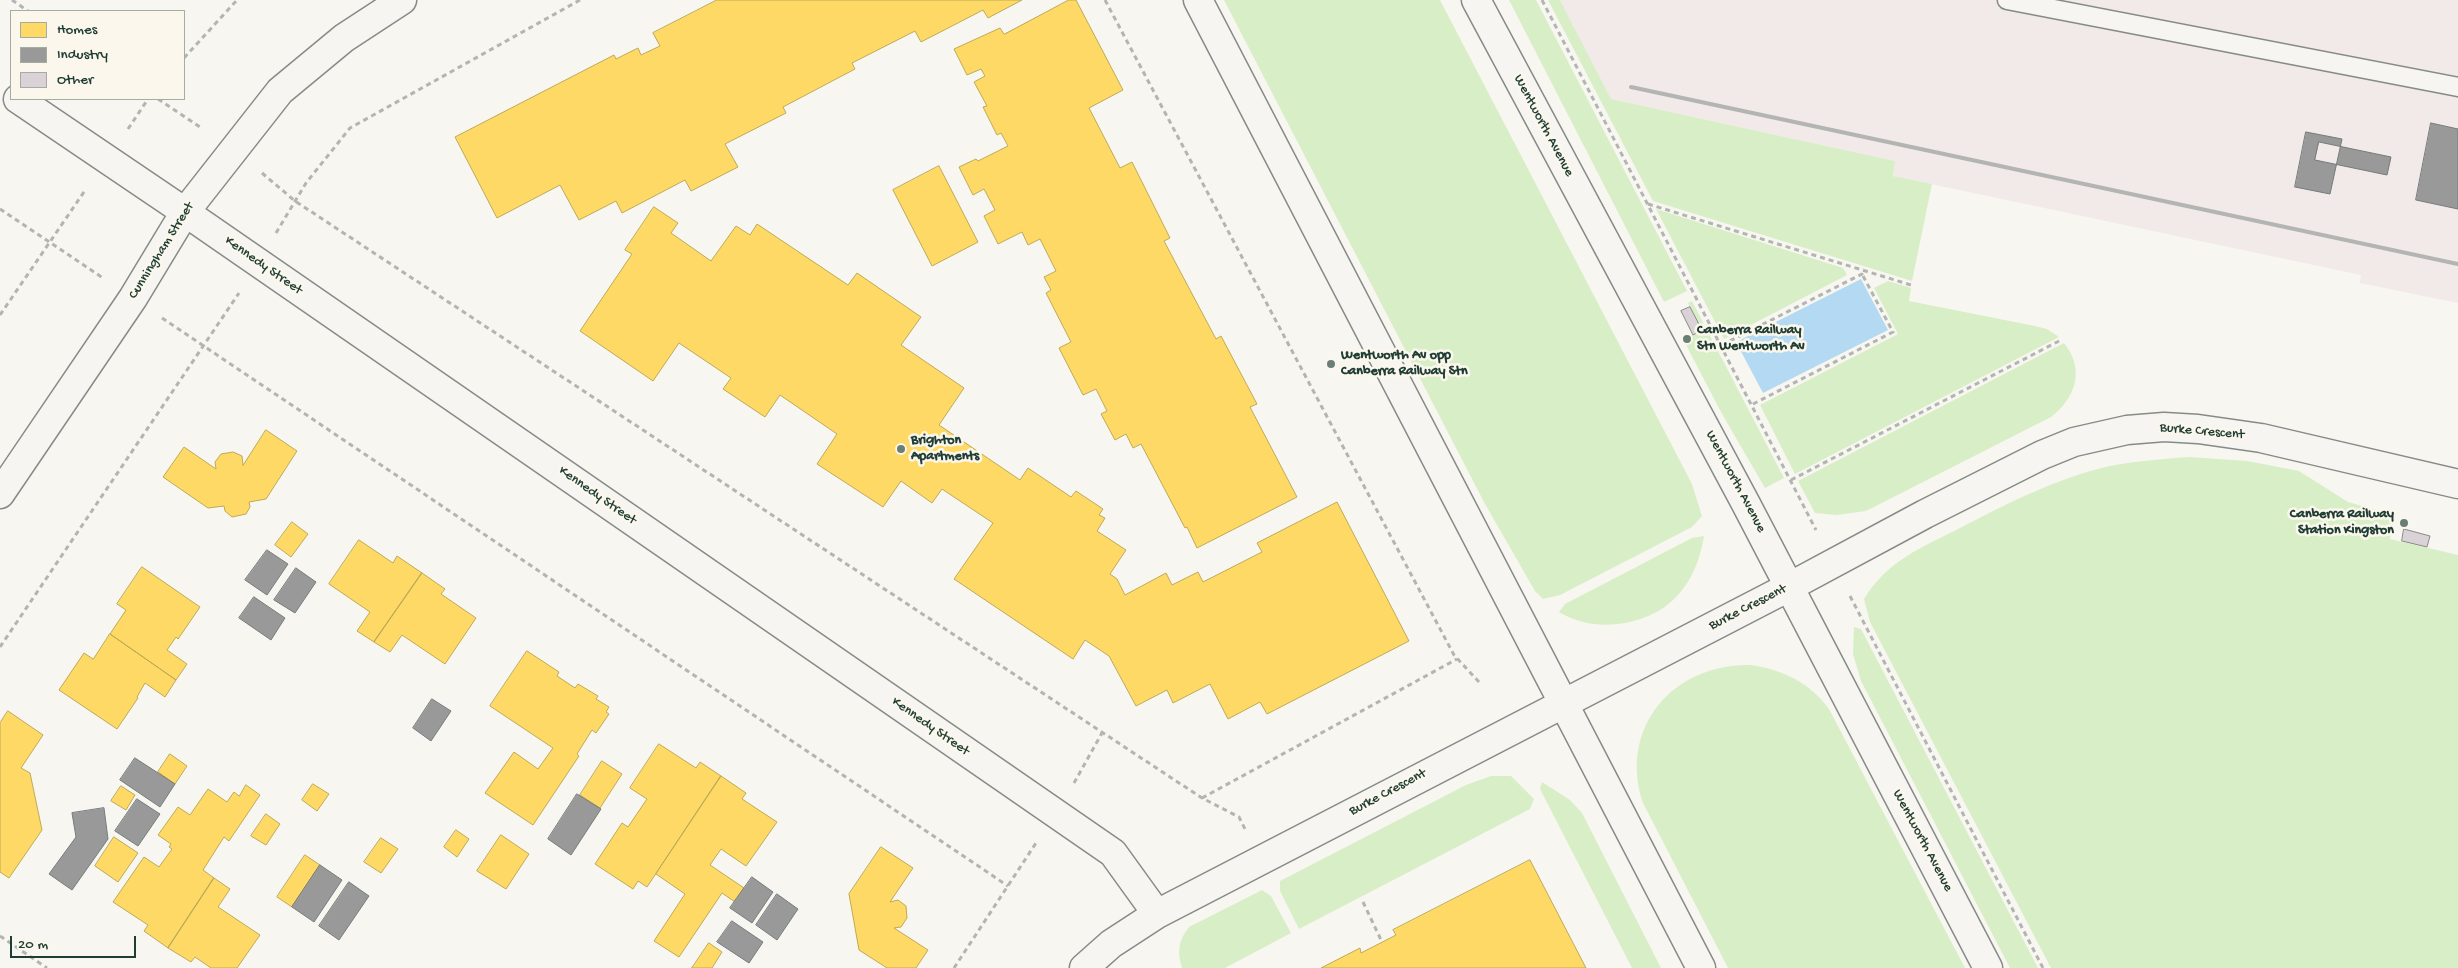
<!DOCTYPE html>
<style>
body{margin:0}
#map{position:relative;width:2458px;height:968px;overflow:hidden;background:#f8f6f0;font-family:"Gochi Hand",sans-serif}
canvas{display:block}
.legend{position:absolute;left:10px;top:10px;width:175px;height:90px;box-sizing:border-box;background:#fbf7ec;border:1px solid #a3ada2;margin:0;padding:6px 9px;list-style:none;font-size:15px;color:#1f3d34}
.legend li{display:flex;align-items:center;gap:10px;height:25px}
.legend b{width:25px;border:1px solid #a3ada2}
.scale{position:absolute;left:10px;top:936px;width:126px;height:22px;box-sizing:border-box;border:2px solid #1f3d34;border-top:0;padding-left:6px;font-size:15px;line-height:18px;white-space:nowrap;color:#1f3d34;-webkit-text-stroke:4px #fbf7ec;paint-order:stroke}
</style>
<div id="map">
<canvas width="2458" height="968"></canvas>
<ul class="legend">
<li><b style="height:14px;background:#ffd966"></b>Homes</li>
<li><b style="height:14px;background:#999"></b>Industry</li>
<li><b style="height:14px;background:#dad2d7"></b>Other</li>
</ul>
<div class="scale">20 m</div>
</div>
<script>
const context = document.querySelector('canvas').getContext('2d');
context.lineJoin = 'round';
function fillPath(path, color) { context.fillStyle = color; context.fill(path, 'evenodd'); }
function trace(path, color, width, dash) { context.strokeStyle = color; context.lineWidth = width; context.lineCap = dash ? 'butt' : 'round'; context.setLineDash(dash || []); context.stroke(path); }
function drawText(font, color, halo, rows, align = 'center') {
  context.font = font + ' "Gochi Hand",sans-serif'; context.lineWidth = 5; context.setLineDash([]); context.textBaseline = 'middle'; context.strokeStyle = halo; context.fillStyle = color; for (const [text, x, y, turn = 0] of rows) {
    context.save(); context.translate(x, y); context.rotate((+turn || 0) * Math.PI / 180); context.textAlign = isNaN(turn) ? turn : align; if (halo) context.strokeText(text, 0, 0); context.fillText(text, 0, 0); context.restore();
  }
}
fillPath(new Path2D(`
 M1560,0h898v303l-98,-20 1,-8 -468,-99 2,-15 -284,-62z`), '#f2e9e9');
fillPath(new Path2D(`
 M1224,0h216l252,484 10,32 -10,11 -132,68 -17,4 -8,-8 -50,-87z
 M1509,0h27l151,291 -23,11z
 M1548,0h12l51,99 284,62 -2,15 39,8 -20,97 -259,-80z
 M1656,209l187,59 4,7 -123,64z
 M1888,281l23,7 -2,13 126,25 12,3 12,8 -264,137 -35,-69 138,-71 -24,-46z
 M1692,301l92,177 -19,10 -43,-74 -39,-75 19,-9 -14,-27z
 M2064,343c21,26 12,55 -13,74l-185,94 -29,4 -22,-2 -17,-32z
 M2189,457l58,4 52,10 49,31 46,13 -4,24 68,16v413h-407l-181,-346 -6,-23c24,-39 57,-51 96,-71 48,-25 97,-50 150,-62 26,-5 53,-7 79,-9z
 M1704,536c-4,24 -13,48 -32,65 -29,26 -80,32 -113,11l6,-8 127,-66z
 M1854,627l7,2 177,339h-28l-149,-287 -8,-27z
 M1751,665c32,5 58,17 78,44l136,259h-237l-85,-165c-25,-75 30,-140 108,-138z
 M1491,776h20l23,23 -4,10 -231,120 -19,-38v-10l186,-96z
 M1542,782l28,18 12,13 79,155h-29l-92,-179z
 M1262,890l9,6 20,37 -66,35h-43c-5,-16 -4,-27 7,-41z`), '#d8eec7');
fillPath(new Path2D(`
 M1861,279l27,51 -125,63 -27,-51z`), '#b3d9f3');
const homes = new Path2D(`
 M717,0h305l-34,18 -5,-8 -62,32 -6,-11 -63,32 3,6 -72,38 3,6 -61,31 13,23 -47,24 -6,-11 -63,33 -6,-12 -37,19 -19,-35 -63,33 -42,-81 159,-82 2,4 22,-11 3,7 19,-9 -7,-13z
 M1069,0h7l47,90 -34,18 31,60 12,-6 38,76 -6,3 52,98 5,-3 36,68 -7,3 47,90 -100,51 -10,-21 -2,1 -44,-84 -8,4 -7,-14 -11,6 -14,-26 6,-3 -11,-22 -13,6 -24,-47 12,-6 -25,-49 5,-3 -7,-13 12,-6 -16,-32 -12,6 -6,-13 -24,12 -14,-28 11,-6 -11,-21 -11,6 -14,-28 17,-8 2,2 30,-15 -7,-13 -4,2 -14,-28 4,-1 -13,-24 11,-6 -4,-7 -14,6 -13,-26 46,-21 4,6z
 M939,166l39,76 -46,24 -39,-76z
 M654,207l24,16 -7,10 40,28 25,-35 14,9 7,-11 91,61 9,-12 64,44 -20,28 63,43 -25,37 81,55 8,-12 43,29 5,-6 27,18 -4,6 6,3 -8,13 29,19 -16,24 7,5 8,16 41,-22 6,12 26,-13 5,10 59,-30 -5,-9 80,-41 72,139 -142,73 -7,-12 -32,17 -18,-35 -37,19 -6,-13 -31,16 -27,-50 -24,-16 -12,19 -119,-80 39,-56 -51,-34 -10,14 -31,-22 -18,26 -66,-43 20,-30 -57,-39 -15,22 -42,-28 8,-11 -52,-35 -26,38 -73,-50 52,-77 -7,-4z
 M266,430l31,21 -31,48 -17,3 1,5 -4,7 -14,3 -7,-6 -1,-5 -16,2 -45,-31 21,-30 32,22 -1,-7 6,-8 12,-2 9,4 1,9z
 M292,522l16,12 -17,23 -16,-12z
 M359,540l34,23 4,-7 25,17 -48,69 -17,-11 13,-19 -41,-28z
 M142,567l58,40 -22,32 -2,-2 -9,13 20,14 -11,16 -66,-46 16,-24 -9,-6z
 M422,573l23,16 -4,5 35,24 -31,46 -43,-29 -12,17 -16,-10z
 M110,634l66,46 -11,17 -20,-14 -8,14 1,1 -21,31 -58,-39 25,-37 9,6z
 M527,651l32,21 -2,4 18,12 3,-4 20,12 -2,3 13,8 -3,5 3,2 -13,19 -4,-3 -15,24 2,2 -46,69 -48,-32 29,-41 24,17 15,-21 -63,-42z
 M8,711l35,24 -22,33 9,5 12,57 -33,48 -9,-6v-149z
 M659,744l37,24 4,-6 21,14 -74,111 -9,-6 -5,8 -38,-25 27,-41 6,4 19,-28 -17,-11z
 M170,754l17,12 -12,18 -17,-12z
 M602,761l20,13 -22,34 -20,-13z
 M721,776l25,17 -4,6 35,23 -31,44 -25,-17 -11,16 34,23 -9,14 -13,-9 -43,64 -25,-16 31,-47 -29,-20z
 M313,784l16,10 -12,17 -15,-11z
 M246,785l14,10 -31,46 -5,-4 -21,33 11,8 -46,70 -24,-17 4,-6 -35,-23 31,-45 15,10 13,-18 -3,-2 2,-3 -13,-9 20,-28 12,8 18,-26 19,13 7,-10 5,4z
 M121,786l14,9 -9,15 -15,-9z
 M266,814l14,10 -14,21 -15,-9z
 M456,830l13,9 -12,18 -13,-10z
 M501,835l28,19 -23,35 -29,-18z
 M114,837l24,16 -20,29 -23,-16z
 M381,838l17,11 -17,24 -17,-11z
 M881,847l32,21 -23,34 8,-2 8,6 1,12 -6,9 -7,1 34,22 -12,18h-29l-28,-18 -10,-56z
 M305,855l15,10 -28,42 -15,-10z
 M1530,860l56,108h-265l39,-20 1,5 35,-18 -3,-5z
 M214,878l16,11 -12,18 42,28 -23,33h-26l-16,-11 -4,5 -23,-14z
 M709,943l13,9 -10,16h-20z`);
fillPath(homes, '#ffd966');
trace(homes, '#bcaa57', 1);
const industry = new Path2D(`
 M2431,123l27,6v80l-42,-9z
 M2306,132l36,7 -12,55 -35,-7z
 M2319,142l72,15 -4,18 -72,-15z
 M267,550l21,14 -21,31 -22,-15z
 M296,568l20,14 -21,31 -21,-13z
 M254,597l31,21 -14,22 -32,-22z
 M432,699l19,12 -20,30 -18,-13z
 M135,758l40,26 -15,23 -40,-27z
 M577,794l24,15 -30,46 -23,-16z
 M137,799l23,15 -22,32 -23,-15z
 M104,808l4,31 -36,51 -23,-16 27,-37 -4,-24z
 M320,865l22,15 -28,42 -22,-15z
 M752,877l21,15 -21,31 -22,-15z
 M349,882l20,14 -30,44 -20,-14z
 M777,894l21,15 -21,31 -21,-15z
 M732,921l31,21 -14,21 -32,-21z`);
fillPath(industry, '#999');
trace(industry, '#747d7b', 1);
const building = new Path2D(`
 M1690,307l12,23 -9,5 -12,-24z
 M2404,529l26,7 -3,11 -25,-6z`);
fillPath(building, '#dad2d7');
trace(building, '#868b86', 1);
const service = new Path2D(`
 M2007,0l451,87`);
const minor = new Path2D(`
 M18,99l167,113 928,641 44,61
 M0,494l133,-196 52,-86 95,-121 64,-53 58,-38
 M1084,968l27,-24 46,-30 632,-327 136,-73 117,-59 32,-13 53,-12 37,-3 34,2 63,9 197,46`);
const secondary = new Path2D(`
 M1198,0l503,968
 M1476,0l270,504 242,464`);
trace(service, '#868b86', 21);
trace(minor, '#868b86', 31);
trace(secondary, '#868b86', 31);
trace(new Path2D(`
 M12,0l16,11
 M1105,0l349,655 25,27
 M1542,0l274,530
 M184,58l53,-58
 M158,99l45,30
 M128,129l20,-30
 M262,173l33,28 907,597 37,19 6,12
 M1648,204l263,81
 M0,209l103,69
 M276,233l30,-50 44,-55 230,-128
 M0,315l86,-126
 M162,318l846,568
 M1722,345l140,-71 2,-5
 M1753,404l140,-72 -31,-58
 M1791,480l270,-140
 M1850,596l193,372
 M0,647l239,-354
 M1074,783l28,-50
 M1202,798l255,-139
 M1363,902l19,40
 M0,936l47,32
 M954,968l82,-125`), '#b2b5b1', 3, [5, 4]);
trace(service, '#f6f5f1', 18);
trace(minor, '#f6f5f1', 28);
trace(secondary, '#f6f5f1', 28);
trace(new Path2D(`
 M1631,87l827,177`), '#b2b5b1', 4);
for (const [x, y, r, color] of [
 [1687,339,5,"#6b7e76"],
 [1331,364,5,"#6b7e76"],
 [901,449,5,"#6b7e76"],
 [2404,523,5,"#6b7e76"]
]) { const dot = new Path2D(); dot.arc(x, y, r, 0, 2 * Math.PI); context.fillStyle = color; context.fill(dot); trace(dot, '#fbf7ec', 2); }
drawText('14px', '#1f3d34', '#fbf7ec', [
 ["Wentworth Avenue",1543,126,62],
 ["Cunningham Street",162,251,-58],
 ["Kennedy Street",263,266,35],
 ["Burke Crescent",2202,432,5],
 ["Wentworth Avenue",1735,482,62],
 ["Kennedy Street",597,496,35],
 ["Burke Crescent",1748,608,-27],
 ["Kennedy Street",930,727,35],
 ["Burke Crescent",1388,793,-28],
 ["Wentworth Avenue",1922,841,62]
]);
drawText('bold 14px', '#1f3d34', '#fbf7ec', [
 ["Canberra Railway",1697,331],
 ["Stn Wentworth Av",1697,347],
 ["Wentworth Av opp",1341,356],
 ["Canberra Railway Stn",1341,372],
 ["Brighton",911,441],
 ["Apartments",911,457],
 ["Canberra Railway",2394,515,"right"],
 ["Station Kingston",2394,531,"right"]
], 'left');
</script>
